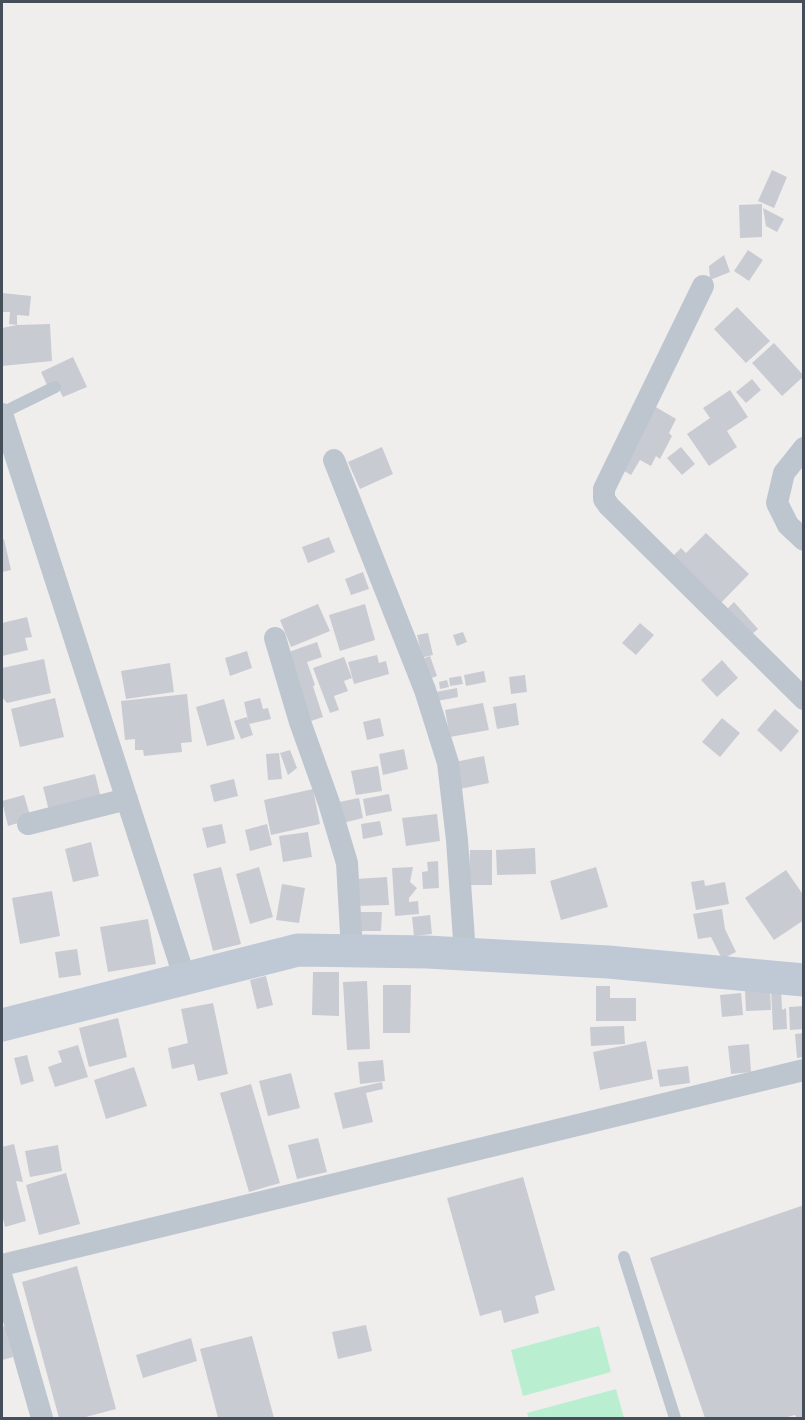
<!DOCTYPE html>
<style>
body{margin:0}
#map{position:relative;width:805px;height:1420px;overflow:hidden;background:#f0eded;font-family:"Open Sans",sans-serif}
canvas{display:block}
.frame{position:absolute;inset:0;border:3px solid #454f5a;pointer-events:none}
</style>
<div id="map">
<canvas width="805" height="1420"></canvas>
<div class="frame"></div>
</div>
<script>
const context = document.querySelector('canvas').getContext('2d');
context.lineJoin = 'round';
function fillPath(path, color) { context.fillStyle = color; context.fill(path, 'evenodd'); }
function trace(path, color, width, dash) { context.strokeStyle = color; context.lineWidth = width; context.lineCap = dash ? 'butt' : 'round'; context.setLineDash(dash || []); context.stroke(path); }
fillPath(new Path2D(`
 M599,1326l12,46 -88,24 -12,-46z
 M616,1389l8,29h-95l-2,-5z`), '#baeed0');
fillPath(new Path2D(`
 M772,170l15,7 -13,31 -16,-7z
 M762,204v33l-22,1 -1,-33z
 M763,208l21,11 -7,13 -11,-6z
 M748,250l15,10 -14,21 -15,-10z
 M724,255l6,17 -20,8 -1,-14z
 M2,293l29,3 -2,20 -12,-1v10l-8,-1 1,-12h-8z
 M737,307l33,34 -24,22 -32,-34z
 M50,324l2,37 -50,5v-38l15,-3z
 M774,343l30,33 -22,20 -30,-33z
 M73,357l14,30 -24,10 -7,-14 -8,4 -7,-15z
 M752,379l9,11 -15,13 -10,-11z
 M730,390l18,27 -21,14 10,16 -28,19 -22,-32 23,-16 -7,-10z
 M649,403l27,16 -7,14 3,3 -12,23 -4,-3 -5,10 -11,-6 -9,15 -17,-10z
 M382,447l11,27 -33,15 -12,-27z
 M681,447l14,17 -13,11 -15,-17z
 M706,533l43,41 -33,34 -44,-51 9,-9 5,5z
 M329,537l6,15 -27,11 -6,-16z
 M4,539l7,31 -9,2v-32z
 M363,572l6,17 -18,6 -6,-16z
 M734,602l24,27 -12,10 -23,-26z
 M318,604l12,27 -39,16 -11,-27z
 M365,604l10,36 -35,11 -11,-36z
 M27,617l5,20 -7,1 3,12 -26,6v-33z
 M640,623l14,12 -18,20 -14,-12z
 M463,632l4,10 -10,4 -4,-11z
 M428,633l5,22 -17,4 5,-7 -4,-17z
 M317,642l5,15 -15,5 8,23 -2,1 10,31 -15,5 -22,-69z
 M247,651l5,17 -22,8 -5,-18z
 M377,655l2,8 7,-2 3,13 -35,10 -6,-22z
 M430,656l7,20 -13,5 -7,-20z
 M344,657l8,21 -8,3 4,10 -14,5 5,14 -9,3 -17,-45z
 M44,659l7,34 -44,10 -5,-6v-29z
 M722,660l16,18 -21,19 -16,-17z
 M170,663l4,29 -48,7 -5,-28z
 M484,671l2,11 -20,4 -2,-11z
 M525,675l2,17 -16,2 -2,-17z
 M461,676l2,8 -13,2 -1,-8z
 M447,680l2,7 -9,2 -1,-7z
 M457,688l1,9 -21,4 -1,-9z
 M187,694l5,48 -11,1 1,9 -38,4 -1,-6h-8v-11l-10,1 -4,-39z
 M55,698l9,39 -44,10 -9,-38z
 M260,698l3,11 5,-1 3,11 -22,5 -5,-22z
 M224,699l11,40 -28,7 -11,-39z
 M483,703l6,27 -39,7 -5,-27z
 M516,703l3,22 -22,4 -4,-22z
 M775,709l24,22 -18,21 -24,-22z
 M247,717l6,18 -12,4 -7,-18z
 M380,718l4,18 -17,4 -4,-18z
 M722,718l18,15 -20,24 -18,-15z
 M404,749l4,20 -25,6 -4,-21z
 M290,750l7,18 -9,7 -8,-22z
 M279,753l3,26 -14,1 -2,-26z
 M484,756l5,27 -29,6 -5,-27z
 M378,766l4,25 -26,4 -5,-24z
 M95,774l7,28 -52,13 -7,-28z
 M234,779l4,17 -24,6 -4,-17z
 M313,789l7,35 -49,11 -7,-35z
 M389,794l3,17 -26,5 -3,-17z
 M24,795l7,24 -23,7 -6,-25z
 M359,798l4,20 -20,5 -4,-21z
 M437,814l3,27 -34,5 -4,-28z
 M380,821l3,14 -20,4 -2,-15z
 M222,824l4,19 -19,5 -5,-20z
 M267,824l5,21 -22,6 -5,-21z
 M308,832l4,25 -29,5 -4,-26z
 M91,842l8,34 -26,6 -8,-33z
 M535,848l1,26 -39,1 -1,-25z
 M470,850h22v35h-23z
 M438,861l1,27 -16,1 -1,-17 6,-1 -1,-9z
 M221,867l20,77 -28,7 -20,-77z
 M259,867l14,50 -23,7 -14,-50z
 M413,867l-3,15 7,6 -8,10v4l9,-1 1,13 -24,2 -3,-48z
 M596,867l12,40 -47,13 -11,-39z
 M786,870l18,26v24l-30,20 -29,-42z
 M387,877l2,28 -33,1 -1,-27z
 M704,880l1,6 20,-4 4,22 -33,6 -5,-28z
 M282,884l23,4 -6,35 -23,-3z
 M52,891l8,45 -40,8 -8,-46z
 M722,909l3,20 11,23 -14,7 -11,-22 -13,2 -5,-25z
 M360,912h22l-1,19h-22z
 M430,915l2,19 -18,2 -2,-19z
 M148,919l8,45 -48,8 -8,-45z
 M77,949l4,26 -22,3 -4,-26z
 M313,972h26v44l-27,-1z
 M266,976l7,29 -16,4 -7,-29z
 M367,981l3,68 -23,1 -4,-68z
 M383,985h28l-1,48h-27z
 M596,986h14v12h26v23h-40z
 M781,988l1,22 4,-2 1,21 -14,1 -2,-41z
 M770,990l1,20 -25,1 -1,-20z
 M741,993l2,22 -21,2 -2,-22z
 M213,1003l15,71 -30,7 -4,-17 -22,5 -4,-21 20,-5 -7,-34z
 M804,1006v23l-14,1 -1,-23z
 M118,1018l9,39 -38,10 -10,-39z
 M624,1026l1,18 -34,2 -1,-19z
 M804,1033v24l-7,1 -2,-24z
 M646,1041l7,38 -53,11 -7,-38z
 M749,1044l2,28 -20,2 -3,-28z
 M78,1045l10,32 -33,10 -7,-20 14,-5 -4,-11z
 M27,1055l7,26 -13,4 -7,-27z
 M383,1060l2,21 -25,3 -2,-22z
 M688,1066l2,17 -30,4 -3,-17z
 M134,1067l13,39 -41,13 -12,-39z
 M291,1073l9,35 -32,8 -9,-35z
 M382,1082l1,7 -17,4 7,29 -30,7 -9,-36z
 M251,1084l29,99 -31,9 -29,-99z
 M318,1138l9,34 -30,7 -9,-34z
 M14,1144l9,38 -7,-1 10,40 -21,6 -3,-13v-67z
 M58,1145l4,26 -32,6 -5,-26z
 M66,1173l14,51 -41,11 -13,-50z
 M523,1177l32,113 -20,6 4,17 -35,10 -3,-13 -21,6 -33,-118z
 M804,1205v213h-7l-2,-3 -11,3h-79l-55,-160z
 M77,1266l39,143 -34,9h-23l-37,-136z
 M366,1325l6,26 -34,8 -6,-27z
 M5,1326l8,31 -11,3v-33z
 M252,1336l22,82h-56l-18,-69z
 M191,1338l6,23 -54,17 -7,-23z`), '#c9cbd3');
trace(new Path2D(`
 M2,413l53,-26
 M624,1257l51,161`), '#bdc6cf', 12);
trace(new Path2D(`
 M703,286l-99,203v10l5,7 195,193
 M2,414l183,565
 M804,448l-20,25 -7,30 11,22 16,15
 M334,460l91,230 23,73 9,77 8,114
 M275,638l25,84 29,81 18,60 5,88
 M28,824l99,-25
 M2,1265l802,-195
 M2,1278l40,140`), '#bdc6cf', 22);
trace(new Path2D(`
 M2,1025l296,-75 129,2 181,10 196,18`), '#bfc9d6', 33);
</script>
